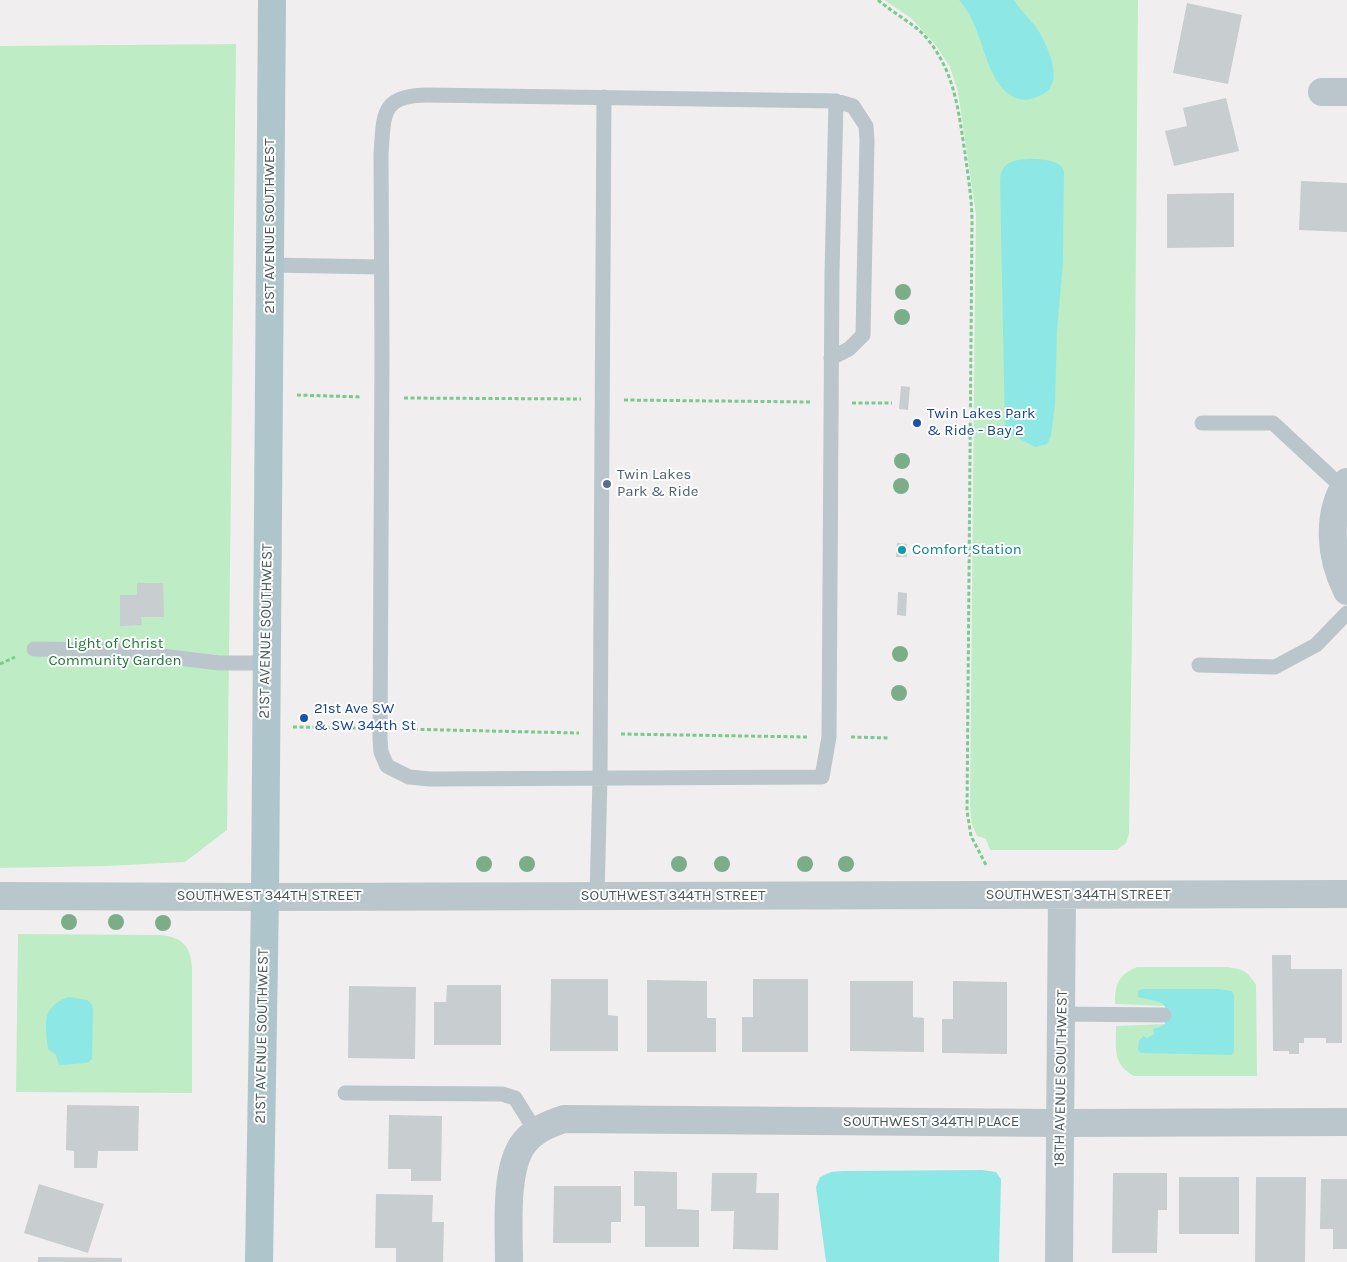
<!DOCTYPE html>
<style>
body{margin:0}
canvas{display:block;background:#f1eeef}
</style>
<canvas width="1347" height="1262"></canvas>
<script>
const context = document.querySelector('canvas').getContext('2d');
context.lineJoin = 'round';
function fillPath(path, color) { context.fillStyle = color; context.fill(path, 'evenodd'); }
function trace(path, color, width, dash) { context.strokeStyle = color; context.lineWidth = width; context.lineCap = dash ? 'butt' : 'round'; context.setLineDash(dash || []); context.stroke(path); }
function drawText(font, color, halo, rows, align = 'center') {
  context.font = font + ' Karla,sans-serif'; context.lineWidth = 4; context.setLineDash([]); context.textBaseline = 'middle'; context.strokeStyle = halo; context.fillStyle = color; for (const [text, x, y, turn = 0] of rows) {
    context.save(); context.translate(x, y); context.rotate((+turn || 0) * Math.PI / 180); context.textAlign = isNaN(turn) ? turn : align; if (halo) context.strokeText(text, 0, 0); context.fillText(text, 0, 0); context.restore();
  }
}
fillPath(new Path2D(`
 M884,0h254l-4,489 -5,345 -3,9 -9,7h-127l-4,-11 -9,-3 -5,-12 -2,-16 5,-521 1,-72 -18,-123 -8,-25 -15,-23 -24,-26z
 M236,44l-9,786 -42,32 -78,4 -107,2v-822z
 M18,934l142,1c22,2 30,10 32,32v126l-176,-1z
 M1137,967h89c16,2 21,3 30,18l1,91h-123c-22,-12 -18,-29 -18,-50l49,-2v-18l-50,-2c0,-20 3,-29 22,-37z`), '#beedc5');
fillPath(new Path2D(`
 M959,0h55c6,10 15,18 22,27 9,13 25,46 14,61 -3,5 -10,8 -16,10 -10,4 -20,1 -28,-6 -20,-19 -23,-53 -36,-76 -3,-6 -7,-11 -11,-16z
 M1037,159c10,1 25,2 27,13l-1,90 -6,69 -2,74 -4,31 -4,8 -12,3 -26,-14 -4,-4 -5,-247c0,-23 18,-23 37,-23z
 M1142,989h77l13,2 2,4v57l-2,3 -91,-2 -3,-3 1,-10 5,-4 3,2 7,-4 -1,-5 7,-2 5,-3v-18l-5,-4 -22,-5v-6z
 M69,997l18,3 5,4 1,5 -1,50 -5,4 -27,2 -2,-2 -2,-8 -8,-6c-3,-25 -7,-43 21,-52z
 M982,1170l14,2 5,7 -2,83h-173l-10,-75 4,-10 11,-5 12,-1z`), '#8de8e5');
fillPath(new Path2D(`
 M1187,3l55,12 -14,69 -55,-11z
 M1226,98l13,53 -65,15 -9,-35 22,-5 -4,-18z
 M1301,181l46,2v49l-48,-2z
 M1234,193v54l-67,1v-54z
 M901,386l9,1 -2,23 -9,-1z
 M897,543l10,1v13h-11z
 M137,583h26l1,34h-23l1,8 -22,1v-31h17z
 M898,592l9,1 -1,23 -9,-1z
 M1272,955h19v14h51v74h-16v-5h-22v5h-5v11h-10v-3h-16z
 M551,979h57v36l10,1v35h-68z
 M753,979h55v73h-66v-35h11z
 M647,980l60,1v37h9v34h-69z
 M850,981h63v36l11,1v34l-74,-1z
 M953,981l54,1v72l-65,-1v-34h11z
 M447,985h54v60h-67v-43h12z
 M349,986l67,1 -1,72 -67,-1z
 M67,1105l72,1 -1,45h-40l-1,17h-23v-17l-8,-1z
 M389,1115l53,1 -1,65h-30v-12h-23z
 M634,1171l43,1v37l22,1v37h-54v-41h-11z
 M712,1173h45l-1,20h23l-1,57 -45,-1 1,-38h-23z
 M1113,1173h54v37h-9l-1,43h-45z
 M1179,1177h60v57h-60z
 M1256,1177h50l-1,85h-50z
 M1321,1179h26v70h-14v-20h-13z
 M39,1184l65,20 -16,49 -64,-20z
 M554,1186h67v36h-10v21h-58z
 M376,1194l57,1 -1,27h12l-1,40h-47v-14h-21z
 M38,1257l84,1v4h-84z`), '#c8cdd0');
trace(new Path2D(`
 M878,0c15,13 32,21 46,35 31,35 34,74 41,118 3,23 7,46 7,69l-5,589 4,25 16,31
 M297,395l64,2
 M404,398l177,1
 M624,400l187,2
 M852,403h40
 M0,664l15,-7
 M293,727l67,1
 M401,729l178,4
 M621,734l186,3
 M851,737l38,1`), '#78ca8d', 3, [4, 2.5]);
trace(new Path2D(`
 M270,265l111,2
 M831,358l18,-9 14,-14 4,-195 -1,-14 -13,-20 -17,-5 -408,-6c-48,0 -44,20 -47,59l1,202 -2,383 1,13 6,14 22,11 21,2 392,-2 7,-40 3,-464 4,-172
 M1202,423h71l70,65
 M34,649l78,1 107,13h47
 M1199,665l76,2 41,-22 31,-32
 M597,896l3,-118 4,-681
 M1061,1014l103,1
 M345,1093l157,1 13,4 21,34`), '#bac6cb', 15);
trace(new Path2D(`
 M1322,92h25
 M1347,482c-21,33 -17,75 0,109
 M265,897l1082,-3
 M509,1262c0,-31 -5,-94 15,-119 10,-13 25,-19 40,-24l496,4 287,-1
 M1059,1262l3,-367`), '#bac6cb', 28);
trace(new Path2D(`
 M0,896l265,1`), '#b8c7cc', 28);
trace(new Path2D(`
 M259,1262l6,-365 7,-897`), '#afc5cc', 28);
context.fillStyle = '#7bae88';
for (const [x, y] of [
 [903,292],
 [902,317],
 [902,461],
 [901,486],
 [900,654],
 [899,693],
 [484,864],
 [527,864],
 [679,864],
 [722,864],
 [805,864],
 [846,864],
 [69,922],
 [116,922],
 [163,923]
]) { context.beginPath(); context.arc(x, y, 8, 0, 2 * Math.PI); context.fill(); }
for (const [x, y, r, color] of [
 [917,423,5,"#1a4fb4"],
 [607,484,5,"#5c6f8a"],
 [902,550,5,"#0f9aa8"],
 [304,718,5,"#1a4fb4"]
]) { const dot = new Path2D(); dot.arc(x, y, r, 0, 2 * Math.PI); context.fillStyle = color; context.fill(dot); trace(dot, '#fff', 2); }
drawText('15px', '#47565b', '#fff', [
 ["21ST AVENUE SOUTHWEST",270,226,-90],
 ["21ST AVENUE SOUTHWEST",266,631,-89],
 ["SOUTHWEST 344TH STREET",1078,895],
 ["SOUTHWEST 344TH STREET",269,896],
 ["SOUTHWEST 344TH STREET",673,896],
 ["21ST AVENUE SOUTHWEST",262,1036,-89],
 ["18TH AVENUE SOUTHWEST",1061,1078,-89],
 ["SOUTHWEST 344TH PLACE",931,1122]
]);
drawText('15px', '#164399', '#fff', [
 ["Twin Lakes Park",927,414],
 ["& Ride - Bay 2",927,431],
 ["21st Ave SW",314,709],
 ["& SW 344th St",314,726]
], 'left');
drawText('15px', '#4e5e75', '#fff', [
 ["Twin Lakes",617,475],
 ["Park & Ride",617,492]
], 'left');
drawText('15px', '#0d838f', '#fff', [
 ["Comfort Station",912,550]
], 'left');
drawText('15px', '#1b7a33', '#fff', [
 ["Light of Christ",115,644],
 ["Community Garden",115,661]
]);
</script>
